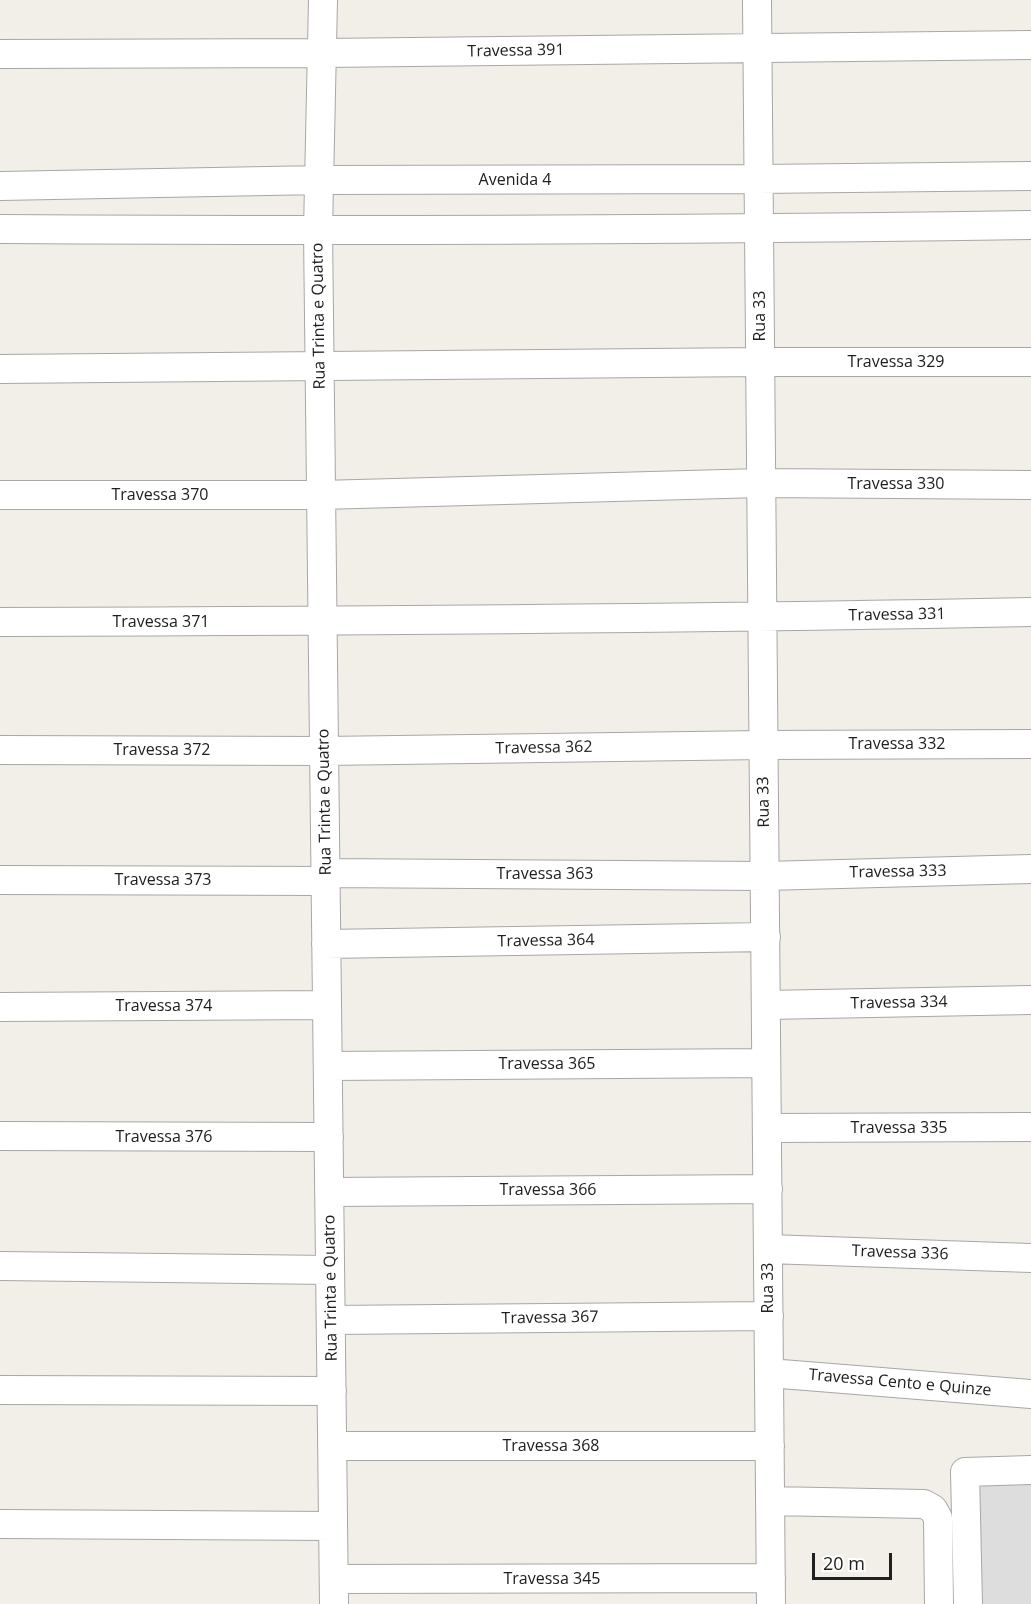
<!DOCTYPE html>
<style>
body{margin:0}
#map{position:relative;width:1031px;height:1604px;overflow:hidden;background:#f1efe7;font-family:"Open Sans",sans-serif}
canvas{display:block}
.scale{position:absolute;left:812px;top:1553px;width:80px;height:27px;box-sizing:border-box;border:3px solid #202020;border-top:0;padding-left:8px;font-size:18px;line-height:21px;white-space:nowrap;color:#202020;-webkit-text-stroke:4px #fff;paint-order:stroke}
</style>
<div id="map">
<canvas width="1031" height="1604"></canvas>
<div class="scale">20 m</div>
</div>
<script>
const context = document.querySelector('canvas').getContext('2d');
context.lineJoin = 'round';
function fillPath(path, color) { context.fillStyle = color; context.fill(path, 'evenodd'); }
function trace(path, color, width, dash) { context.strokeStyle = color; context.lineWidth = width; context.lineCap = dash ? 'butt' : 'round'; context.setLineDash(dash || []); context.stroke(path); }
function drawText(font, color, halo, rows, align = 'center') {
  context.font = font + ' "Open Sans",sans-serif'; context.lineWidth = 4.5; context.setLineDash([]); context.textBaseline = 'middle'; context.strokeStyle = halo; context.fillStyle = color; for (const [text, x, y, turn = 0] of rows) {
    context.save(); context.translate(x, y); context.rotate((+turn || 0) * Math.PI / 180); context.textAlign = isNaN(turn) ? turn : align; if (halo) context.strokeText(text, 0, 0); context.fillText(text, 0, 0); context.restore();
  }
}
fillPath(new Path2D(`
 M1031,1484v120h-52v-119z`), '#dedddd');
const minor = new Path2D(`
 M323,0l-5,231 16,1373
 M757,0l14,1604
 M0,54l323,-1 708,-8
 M0,186l320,-6 439,-1 272,-3
 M0,229c344,2 687,1 1031,-4
 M0,369l760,-7h271
 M0,495h321l440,-12 270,2
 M0,622c344,-1 687,-3 1031,-10
 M0,750l324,1 440,-6 267,-1
 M326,873l439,3 266,-7
 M0,880l326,1
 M326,944l440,-7
 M766,1005l265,-5
 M0,1007l327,-2
 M328,1066l438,-3
 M767,1128l264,-1
 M0,1136l329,1
 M329,1192l439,-3
 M768,1249l263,9
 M0,1266l330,4
 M331,1320l438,-4
 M769,1373l262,21
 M0,1390l332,1
 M332,1446h438
 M770,1501l154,3 9,5 5,9 1,86
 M0,1524l333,2
 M334,1579l437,-1
 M968,1604l-3,-132 66,-2`);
trace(minor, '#a7a7a7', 30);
trace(minor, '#fff', 28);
drawText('16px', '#202020', '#fff', [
 ["Travessa 391",516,51,-1],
 ["Avenida 4",515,180],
 ["Rua Trinta e Quatro",319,316,-91],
 ["Rua 33",760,316,-90],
 ["Travessa 329",896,362],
 ["Travessa 330",896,484],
 ["Travessa 370",160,495],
 ["Travessa 331",897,615,-1],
 ["Travessa 371",161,622],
 ["Travessa 332",897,744],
 ["Travessa 362",544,748,-1],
 ["Travessa 372",162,750],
 ["Rua Trinta e Quatro",325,802,-91],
 ["Rua 33",764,802,-91],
 ["Travessa 333",898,872,-1],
 ["Travessa 363",545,874],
 ["Travessa 373",163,880],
 ["Travessa 364",546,941,-1],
 ["Travessa 334",899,1003,-1],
 ["Travessa 374",164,1006],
 ["Travessa 365",547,1064],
 ["Travessa 335",899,1128],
 ["Travessa 376",164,1137],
 ["Travessa 366",548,1190],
 ["Travessa 336",900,1253,2],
 ["Rua Trinta e Quatro",331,1288,-91],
 ["Rua 33",768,1288,-90],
 ["Travessa 367",550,1318,-1],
 ["Travessa Cento e Quinze",900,1383,5],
 ["Travessa 368",551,1446],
 ["Travessa 345",552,1579]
]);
</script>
